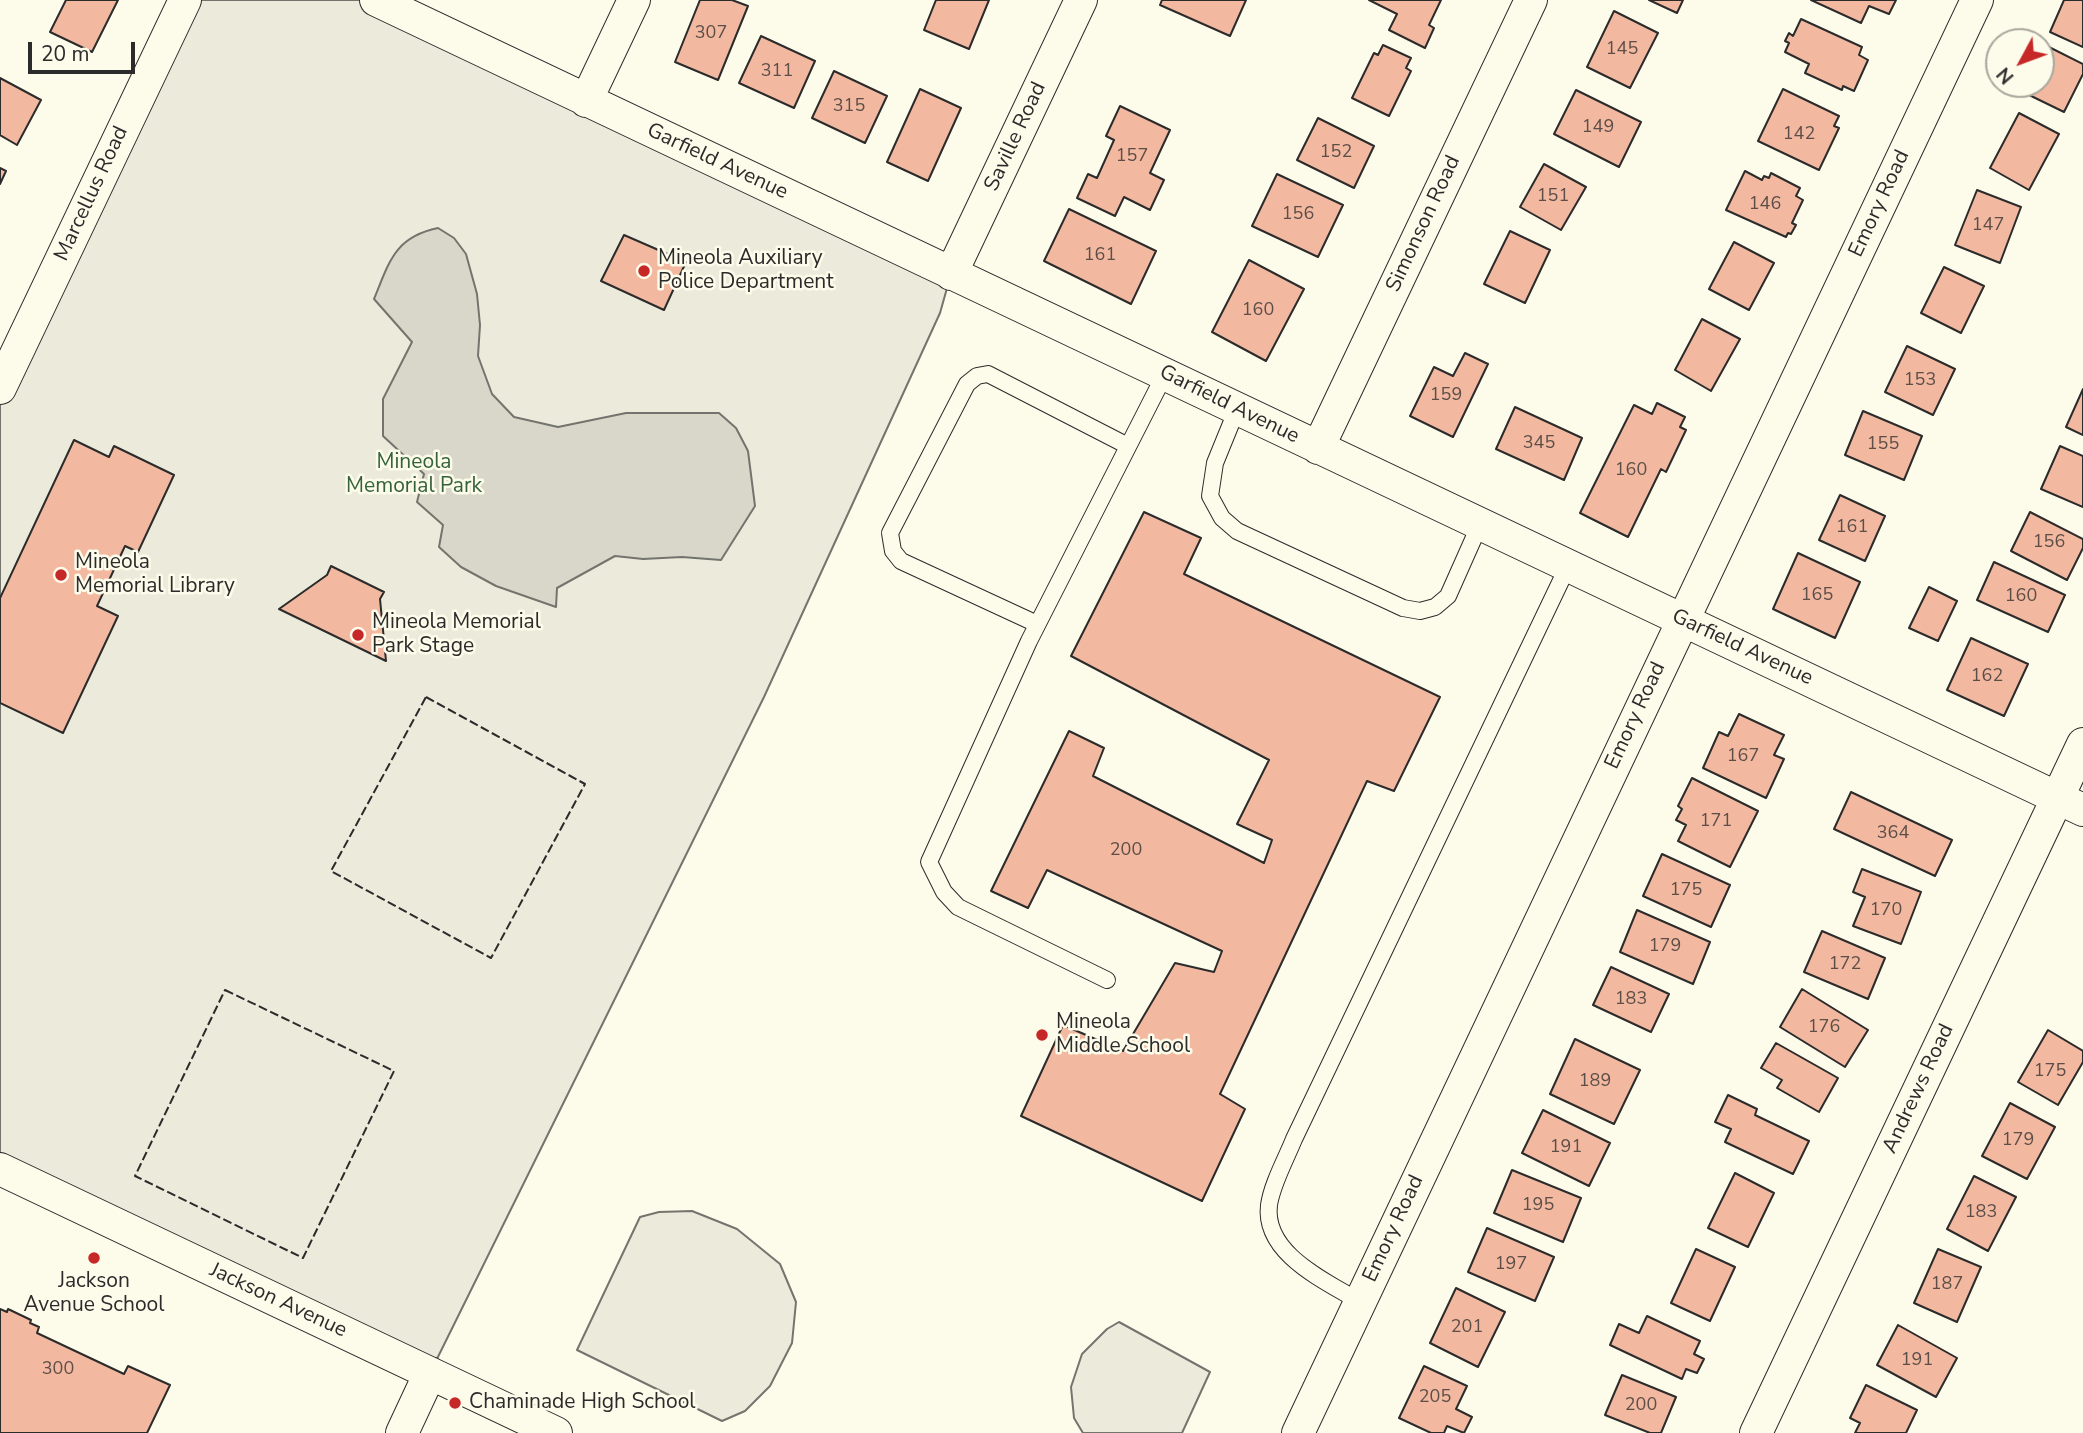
<!DOCTYPE html>
<style>
body{margin:0}
#map{position:relative;width:2083px;height:1433px;overflow:hidden;background:#fdfbea;font-family:"Nunito Sans",sans-serif}
canvas{display:block}
.north{position:absolute;left:1985px;top:28px;width:70px;height:70px;box-sizing:border-box;background:#fdfbea;border:2px solid #a9a89e;border-radius:50%;rotate:229deg;font-size:19px;font-weight:700;line-height:28px;text-align:center;color:#2b2b2b}
.north::after{content:'';display:block;margin:auto;width:24px;height:32px;background:#c62828;clip-path:polygon(50% 0,100% 100%,50% 72%,0 100%)}
.scale{position:absolute;left:28px;top:42px;width:107px;height:32px;box-sizing:border-box;border:4px solid #2b2b2b;border-top:0;padding-left:9px;font-size:21px;line-height:24px;white-space:nowrap;color:#2b2b2b;-webkit-text-stroke:5px #fdfbea;paint-order:stroke}
</style>
<div id="map">
<canvas width="2083" height="1433"></canvas>
<div class="north">N</div>
<div class="scale">20 m</div>
</div>
<script>
const context = document.querySelector('canvas').getContext('2d');
context.lineJoin = 'round';
function fillPath(path, color) { context.fillStyle = color; context.fill(path, 'evenodd'); }
function trace(path, color, width, dash) { context.strokeStyle = color; context.lineWidth = width; context.lineCap = dash ? 'butt' : 'round'; context.setLineDash(dash || []); context.stroke(path); }
function drawText(font, color, halo, rows, align = 'center') {
  context.font = font + ' "Nunito Sans",sans-serif'; context.lineWidth = 5; context.setLineDash([]); context.textBaseline = 'middle'; context.strokeStyle = halo; context.fillStyle = color; for (const [text, x, y, turn = 0] of rows) {
    context.save(); context.translate(x, y); context.rotate((+turn || 0) * Math.PI / 180); context.textAlign = isNaN(turn) ? turn : align; if (halo) context.strokeText(text, 0, 0); context.fillText(text, 0, 0); context.restore();
  }
}
const green = new Path2D(`
 M185,0h191l575,274 -11,39 -176,384 -334,676 -430,-204v-781z
 M692,1211l45,18 43,35 16,38 -4,41 -22,43 -25,25 -23,10 -145,-71 63,-133 19,-5z
 M1119,1322l91,50 -28,61h-99l-9,-15 -3,-31 11,-33 25,-25z`);
fillPath(green, '#ecebdb');
trace(green, '#74746e', 2);
const water = new Path2D(`
 M438,228l16,10 12,16 11,40 3,31 -2,31 14,38 22,23 44,10 68,-14h93l17,15 12,23 7,55 -34,54 -39,-3 -39,2 -28,-3 -58,32 -1,19 -60,-21 -35,-19 -22,-20 4,-22 -26,-23 7,-28 -41,-38v-37l29,-57 -38,-43c15,-36 20,-62 64,-71z`);
fillPath(water, '#d8d7c9');
trace(water, '#74746e', 2);
const building = new Path2D(`
 M66,0h52l-26,52 -42,-20z
 M700,0h32l16,6 -30,74 -43,-18z
 M936,0h53l-20,49 -45,-19z
 M1162,0h84l-16,36 -70,-31z
 M1369,0h72l-12,25 5,3 -9,20 -36,-18 8,-16z
 M1649,0h34l-6,13z
 M1811,0h85l-7,14 -20,-8 -8,17z
 M2064,0h19v47l-33,-15z
 M1614,11l44,22 -28,55 -43,-21z
 M1801,19l61,28 -3,8 9,5 -14,31 -11,-5 -1,4 -37,-17 4,-9 -24,-12 4,-9 -4,-2 4,-8 4,3z
 M761,36l54,25 -21,47 -55,-25z
 M1383,45l28,13 -5,10 5,3 -22,45 -37,-18 22,-45 4,2z
 M2049,47l34,17v10l-19,38 -39,-19 5,-9h11v-22z
 M834,71l53,25 -22,47 -53,-25z
 M0,78l41,22 -24,45 -17,-10z
 M920,89l41,19 -33,73 -41,-19z
 M1783,89l56,27 -5,10 5,2 -20,42 -61,-29z
 M1576,90l65,32 -22,45 -65,-33z
 M1120,106l50,24 -20,43 14,7 -14,30 -26,-13 -9,19 -38,-18 11,-24 9,4 17,-38 -8,-4z
 M2019,113l40,21 -30,56 -39,-22z
 M1318,118l56,28 -20,42 -57,-28z
 M1544,164l42,23 -25,43 -41,-23z
 M0,168l6,3 -6,13z
 M1745,171l17,9 2,-4 5,2 2,-5 29,15 -4,8 7,4 -11,23 4,2 -5,9 -3,-1 -2,4 -60,-27z
 M1277,174l66,31 -25,52 -66,-31z
 M1977,190l44,17 -21,56 -45,-18z
 M1069,209l87,42 -25,53 -87,-43z
 M1510,231l40,19 -25,53 -41,-19z
 M624,235l62,27 -22,48 -63,-29z
 M1734,242l40,21 -25,47 -40,-21z
 M1249,260l55,29 -38,72 -54,-29z
 M1944,267l40,19 -23,47 -40,-20z
 M1702,319l38,20 -29,52 -36,-21z
 M1907,346l48,23 -22,46 -48,-23z
 M1465,353l23,11 -35,73 -43,-21 24,-49 19,9z
 M2083,389v46l-17,-8z
 M1657,403l28,14 -5,10 6,3 -20,42 -5,-3 -33,68 -48,-24 54,-108 18,9z
 M1515,407l67,31 -18,42 -68,-31z
 M1863,411l59,25 -18,44 -59,-25z
 M74,440l35,17 5,-11 60,29 -36,77 -13,-6 -28,60 21,10 -55,117 -63,-30v-105z
 M2060,446l23,10v51l-42,-18z
 M1840,495l45,21 -20,45 -46,-21z
 M1144,512l57,26 -17,36 256,123 -46,94 -27,-10 -147,313 25,15 -43,92 -181,-85 42,-91 60,26 52,-88 39,9 8,-21 -175,-81 -19,38 -37,-17 78,-160 35,17 -11,28 171,87 8,-23 -35,-16 32,-64 -198,-104z
 M2030,512l53,27v9l-16,32 -56,-29z
 M1798,553l62,29 -25,56 -62,-29z
 M1994,562l71,33 -17,37 -71,-32z
 M331,566l53,26 -4,7 6,62 -107,-52 48,-34z
 M1929,587l28,14 -19,40 -29,-13z
 M1971,638l57,26 -24,52 -57,-26z
 M1739,714l45,21 -10,20 10,4 -18,39 -63,-30 16,-36 9,4z
 M1692,778l66,33 -28,56 -52,-26 8,-16 -10,-5 6,-11 -4,-3z
 M1851,792l101,48 -17,36 -101,-47z
 M1662,854l68,31 -19,42 -68,-31z
 M1862,869l59,23 -20,52 -48,-18 12,-29 -12,-5z
 M1637,910l73,32 -17,42 -73,-32z
 M1822,931l63,27 -17,41 -64,-27z
 M1611,967l58,27 -18,38 -58,-27z
 M1802,989l66,41 -23,37 -65,-40z
 M2048,1030l35,21v11l-25,43 -40,-23z
 M1575,1039l65,31 -26,54 -64,-30z
 M1776,1043l62,35 -19,34 -42,-24 5,-8 -21,-12z
 M1728,1095l29,14 -2,6 54,26 -16,33 -68,-32 6,-13 -16,-7z
 M2010,1103l45,24 -28,52 -45,-23z
 M1543,1110l67,33 -21,43 -67,-33z
 M1512,1170l69,28 -18,44 -69,-29z
 M1735,1173l39,20 -26,54 -40,-19z
 M1974,1176l42,21 -28,54 -41,-22z
 M1487,1228l67,29 -19,44 -67,-29z
 M1696,1249l39,18 -25,54 -39,-18z
 M1938,1249l43,18 -24,55 -43,-19z
 M1456,1288l49,24 -27,55 -48,-24z
 M0,1309l7,3 1,-3 23,11 -1,3 9,4 -2,6 87,41 4,-8 42,19 -23,48h-147z
 M1647,1316l53,25 -6,13 10,5 -7,14 -11,-4 -4,10 -72,-34 9,-21 20,9z
 M1898,1325l59,33 -21,39 -59,-32z
 M1424,1366l43,20 -11,23 16,8 -8,16 -17,-7 -3,7h-13l-32,-15z
 M1622,1375l54,22 -15,36h-11l-45,-18z
 M1866,1385l51,25 -11,23h-51l5,-10 -10,-5z`);
fillPath(building, '#f2b8a0');
trace(building, '#2b2b2b', 2);
const lane = new Path2D(`
 M1237,409l-22,54 -5,33 12,22 15,13 166,77 17,3 15,-4 13,-11 32,-72
 M1037,624l-136,-63 -8,-10 -3,-18 77,-149 10,-8 11,-2 140,72
 M1107,980l-149,-73 -14,-15 -15,-30 100,-221 136,-267
 M1360,1302c-34,-21 -97,-48 -91,-97 3,-21 17,-46 25,-66l274,-573`);
const street = new Path2D(`
 M376,0l1707,810
 M586,101l48,-101
 M951,274l130,-274
 M0,388l185,-388
 M1318,448l213,-448
 M0,1169l556,264
 M402,1433l28,-60
 M1298,1433l679,-1433
 M1756,1433l327,-689`);
trace(lane, '#2b2b2b', 18);
trace(street, '#2b2b2b', 34);
trace(lane, '#fdfbea', 16);
trace(street, '#fdfbea', 32);
trace(new Path2D(`
 M426,697l159,87 -94,174 -160,-87z
 M225,990l169,81 -91,187 -168,-82z`), '#2b2b2b', 2, [9, 3.5]);
for (const [x, y, r, color] of [
 [644,271,7,"#c62828"],
 [61,575,7,"#c62828"],
 [358,635,7,"#c62828"],
 [1042,1035,7,"#c62828"],
 [94,1258,7,"#c62828"],
 [455,1403,7,"#c62828"]
]) { const dot = new Path2D(); dot.arc(x, y, r, 0, 2 * Math.PI); context.fillStyle = color; context.fill(dot); trace(dot, '#fdfbea', 2.5); }
drawText('18px', '#5d4e48', null, [
 ["307",711,34],
 ["145",1622,50],
 ["311",777,72],
 ["315",849,107],
 ["149",1598,128],
 ["142",1799,135],
 ["152",1336,153],
 ["157",1132,157],
 ["151",1553,197],
 ["146",1765,205],
 ["156",1298,215],
 ["147",1988,226],
 ["161",1100,256],
 ["160",1258,311],
 ["153",1920,381],
 ["159",1446,396],
 ["345",1539,444],
 ["155",1883,445],
 ["160",1631,471],
 ["161",1852,528],
 ["156",2049,543],
 ["165",1817,596],
 ["160",2021,597],
 ["162",1987,677],
 ["167",1743,757],
 ["171",1716,822],
 ["364",1893,834],
 ["200",1126,851],
 ["175",1686,891],
 ["170",1886,911],
 ["179",1665,947],
 ["172",1845,965],
 ["183",1631,1000],
 ["176",1824,1028],
 ["175",2050,1072],
 ["189",1595,1082],
 ["179",2018,1141],
 ["191",1566,1148],
 ["195",1538,1206],
 ["183",1981,1213],
 ["197",1511,1265],
 ["187",1947,1285],
 ["201",1467,1328],
 ["191",1917,1361],
 ["300",58,1370],
 ["205",1435,1398],
 ["200",1641,1406]
]);
drawText('21px', '#2b2b2b', '#fdfbea', [
 ["Saville Road",1016,137,-65],
 ["Garfield Avenue",717,162,25],
 ["Marcellus Road",92,194,-65],
 ["Emory Road",1880,204,-65],
 ["Simonson Road",1424,224,-65],
 ["Garfield Avenue",1229,405,26],
 ["Garfield Avenue",1742,648,25],
 ["Emory Road",1636,716,-65],
 ["Andrews Road",1919,1089,-65],
 ["Emory Road",1394,1229,-65],
 ["Jackson Avenue",278,1301,25]
]);
drawText('21px', '#2b2b2b', '#fdfbea', [
 ["Mineola Auxiliary",658,259],
 ["Police Department",658,283],
 ["Mineola",75,563],
 ["Memorial Library",75,587],
 ["Mineola Memorial",372,623],
 ["Park Stage",372,647],
 ["Mineola",1056,1023],
 ["Middle School",1056,1047],
 ["Jackson",94,1282,"center"],
 ["Avenue School",94,1306,"center"],
 ["Chaminade High School",469,1403]
], 'left');
drawText('21px', '#34623c', '#fdfbea', [
 ["Mineola",414,463],
 ["Memorial Park",414,487]
]);
</script>
